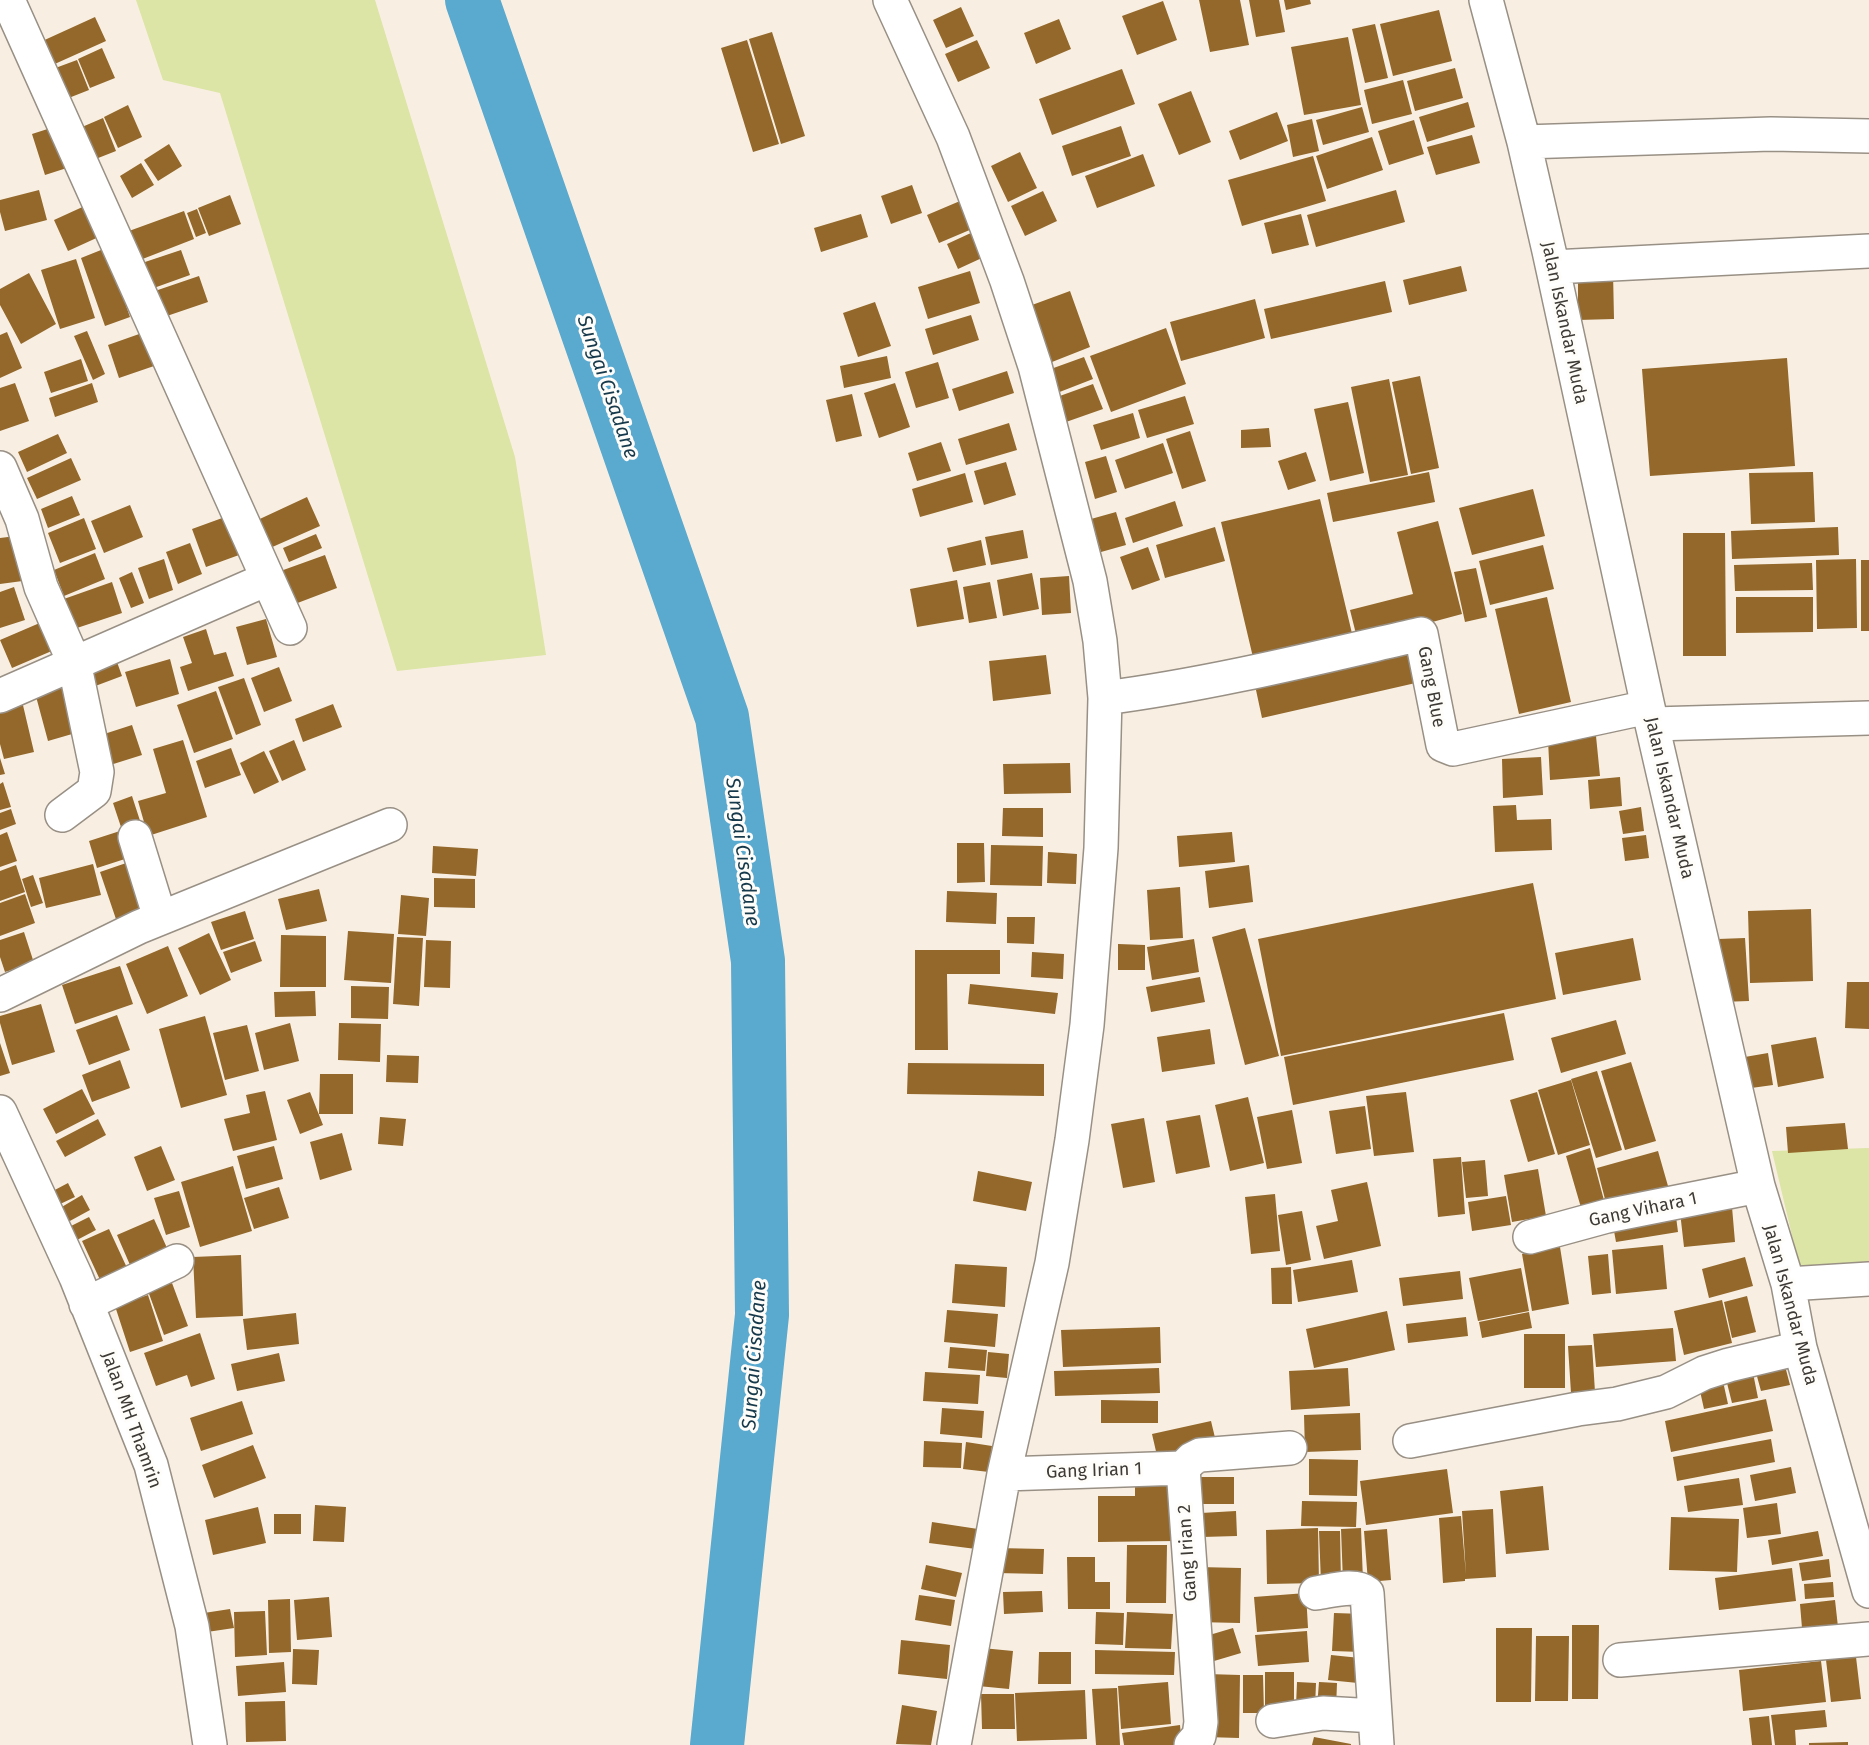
<!DOCTYPE html>
<style>
body{margin:0}
canvas{display:block;background:#f8eee2}
</style>
<canvas width="1869" height="1745"></canvas>
<script>
const context = document.querySelector('canvas').getContext('2d');
context.lineJoin = 'round';
function fillPath(path, color) { context.fillStyle = color; context.fill(path, 'evenodd'); }
function trace(path, color, width, dash) { context.strokeStyle = color; context.lineWidth = width; context.lineCap = dash ? 'butt' : 'round'; context.setLineDash(dash || []); context.stroke(path); }
function drawText(font, color, halo, rows, align = 'center') {
  context.font = font + ' "Fira Sans",sans-serif'; context.lineWidth = 6; context.setLineDash([]); context.textBaseline = 'middle'; context.strokeStyle = halo; context.fillStyle = color; for (const [text, x, y, turn = 0] of rows) {
    context.save(); context.translate(x, y); context.rotate((+turn || 0) * Math.PI / 180); context.textAlign = isNaN(turn) ? turn : align; if (halo) context.strokeText(text, 0, 0); context.fillText(text, 0, 0); context.restore();
  }
}
fillPath(new Path2D(`
 M136,0h239l140,457 31,198 -149,16 -177,-578 -57,-13z
 M1869,1148v135l-65,3 -32,-135z`), '#dce5a5');
trace(new Path2D(`
 M472,0l250,717 36,244 4,354 -45,430`), '#5aa9cf', 54);
fillPath(new Path2D(`
 M1199,0h41l9,45 -39,7z
 M1249,0h30l6,32 -29,5z
 M1284,0h26l1,4 -25,6z
 M1163,1l14,39 -40,15 -15,-39z
 M961,7l13,29 -28,12 -13,-28z
 M1439,10l13,51 -59,15 -13,-52z
 M95,17l11,24 -58,26 -10,-24z
 M1059,19l12,30 -35,15 -12,-31z
 M1375,24l13,54 -23,5 -13,-54z
 M772,32l33,104 -24,8 -32,-105z
 M1348,37l13,68 -57,10 -13,-68z
 M747,40l32,104 -26,8 -32,-104z
 M977,40l13,28 -32,14 -13,-28z
 M102,48l13,30 -25,10 -12,-29z
 M77,60l12,30 -28,11 -11,-31z
 M1455,68l8,30 -48,13 -8,-30z
 M1122,69l13,35 -83,31 -13,-36z
 M1403,80l9,34 -40,10 -8,-34z
 M1191,91l20,51 -32,13 -21,-51z
 M1468,102l7,25 -48,15 -8,-25z
 M128,105l14,32 -24,11 -14,-31z
 M1362,107l7,25 -46,13 -7,-25z
 M1277,112l11,29 -48,19 -11,-29z
 M103,118l13,33 -28,11 -13,-32z
 M1312,119l7,32 -26,6 -6,-32z
 M1414,120l10,34 -35,11 -11,-34z
 M60,125l13,41 -28,9 -13,-41z
 M1121,126l10,30 -59,20 -10,-30z
 M1472,135l8,28 -44,12 -9,-28z
 M1372,137l11,33 -56,19 -11,-33z
 M169,144l13,22 -24,15 -14,-21z
 M1020,152l17,36 -29,14 -17,-36z
 M1143,154l12,32 -58,22 -12,-32z
 M1313,156l13,45 -84,25 -14,-46z
 M141,163l13,22 -22,13 -12,-22z
 M912,185l10,28 -31,11 -10,-28z
 M39,190l8,30 -42,11 -5,-19v-12z
 M1396,190l9,32 -89,25 -9,-32z
 M1043,191l14,30 -32,15 -14,-30z
 M230,195l11,29 -32,12 -11,-28z
 M960,201l12,28 -33,14 -12,-28z
 M89,204l14,31 -35,16 -14,-31z
 M197,209l9,24 -10,4 -9,-24z
 M184,211l10,28 -54,21 -11,-29z
 M861,214l7,23 -47,15 -7,-24z
 M1301,214l8,31 -37,9 -8,-31z
 M973,232l11,25 -26,12 -11,-25z
 M106,248l24,69 -25,9 -24,-68z
 M181,250l9,25 -39,14 -9,-26z
 M76,259l19,59 -35,11 -19,-59z
 M1461,266l6,25 -58,14 -6,-25z
 M970,271l10,32 -52,16 -10,-32z
 M1613,272l1,47 -36,1v-47z
 M29,273l27,51 -35,20 -21,-39v-16z
 M199,276l9,26 -47,16 -9,-26z
 M1385,281l7,31 -121,27 -7,-30z
 M1070,291l20,56 -38,15 -20,-57z
 M1255,299l10,39 -84,23 -11,-39z
 M875,302l16,44 -33,11 -15,-44z
 M971,315l8,25 -46,15 -8,-26z
 M1166,328l20,56 -75,28 -21,-56z
 M87,331l18,43 -12,6 -19,-44z
 M7,332l15,36 -22,10v-43z
 M142,333l12,33 -35,12 -11,-33z
 M887,356l4,22 -47,10 -4,-22z
 M1084,357l9,22 -36,14 -9,-23z
 M1787,358l8,108 -145,10 -8,-107z
 M81,359l7,22 -37,12 -7,-21z
 M938,362l11,36 -33,10 -11,-36z
 M1007,371l7,22 -55,18 -7,-22z
 M1420,376l19,92 -28,6 -19,-92z
 M1389,379l19,96 -38,7 -19,-95z
 M15,383l14,38 -29,10v-43z
 M92,383l6,19 -43,15 -6,-19z
 M895,383l15,44 -31,11 -15,-45z
 M1093,384l10,25 -37,13 -9,-25z
 M852,394l10,42 -26,6 -10,-42z
 M1185,396l9,28 -47,14 -9,-28z
 M1348,402l16,71 -34,8 -16,-72z
 M1133,413l7,25 -39,12 -8,-25z
 M1009,423l8,27 -51,15 -8,-26z
 M1269,428l2,19 -30,1v-18z
 M1190,431l16,50 -24,8 -16,-50z
 M58,434l9,19 -40,19 -9,-20z
 M941,442l10,29 -34,10 -9,-28z
 M1163,443l10,30 -48,16 -10,-29z
 M1306,452l10,29 -28,9 -10,-29z
 M1106,456l11,36 -22,7 -10,-37z
 M71,458l10,22 -44,19 -10,-21z
 M1006,462l10,33 -32,10 -10,-34z
 M1429,472l6,30 -102,20 -6,-29z
 M1813,472l2,50 -64,2 -2,-51z
 M965,473l8,29 -53,15 -8,-28z
 M1533,489l12,47 -73,19 -13,-47z
 M72,496l8,19 -32,13 -7,-19z
 M307,497l13,29 -59,26 -12,-28z
 M1320,499l35,147 -99,24 -35,-148z
 M1175,501l8,25 -50,17 -8,-25z
 M130,505l13,32 -39,16 -13,-32z
 M1116,512l10,33 -25,7 -10,-33z
 M225,517l14,38 -33,12 -14,-38z
 M84,518l12,31 -36,14 -12,-30z
 M1438,521l24,93 -104,28 -8,-32 63,-16 -16,-62z
 M1215,527l10,34 -60,17 -9,-33z
 M1838,527l1,28 -107,4 -1,-28z
 M1023,530l5,28 -37,7 -6,-28z
 M1683,533h42l1,123h-43z
 M316,534l6,14 -33,14 -6,-14z
 M24,535l6,45 -30,4v-46z
 M981,540l5,25 -33,7 -6,-24z
 M190,543l12,31 -24,10 -12,-32z
 M1543,545l11,44 -64,16 -11,-44z
 M1148,547l12,33 -28,10 -12,-33z
 M95,553l10,26 -41,17 -10,-26z
 M325,555l12,33 -50,19 -12,-34z
 M164,559l9,31 -24,9 -11,-31z
 M1856,559l1,69 -40,1 -1,-69z
 M1861,560h8v71h-8z
 M1812,563l1,27 -78,1 -1,-26z
 M1476,568l11,49 -22,5 -11,-50z
 M132,572l12,31 -13,5 -12,-30z
 M1032,573l7,36 -36,7 -6,-36z
 M1069,576l2,37 -29,2 -2,-37z
 M957,580l7,39 -47,8 -7,-38z
 M112,582l10,31 -51,17 -10,-30z
 M990,582l7,36 -28,5 -6,-36z
 M14,587l11,33 -25,8v-36z
 M1547,597l24,105 -52,12 -24,-105z
 M1736,597h77v35l-77,1z
 M266,619l11,38 -30,8 -11,-38z
 M42,622l12,28 -42,18 -12,-28z
 M206,629l8,26 12,-3 8,24 -46,15 -8,-24 12,-4 -9,-26z
 M1410,639l10,43 -158,36 -9,-42z
 M113,651l9,25 -32,12 -10,-25z
 M1046,655l5,39 -58,7 -4,-40z
 M170,659l9,35 -43,13 -11,-35z
 M279,667l13,34 -28,11 -13,-34z
 M244,678l17,47 -25,10 -18,-48z
 M64,681l15,51 -31,9 -14,-52z
 M216,691l17,48 -39,14 -17,-48z
 M22,701l12,51 -30,7 -4,-15v-38z
 M333,704l9,23 -39,15 -8,-23z
 M132,725l10,30 -35,11 -9,-30z
 M1596,736l4,40 -50,4 -2,-40z
 M183,740l24,77 -59,19 -10,-35 28,-8 -13,-44z
 M294,740l12,30 -24,11 -13,-30z
 M231,748l10,27 -36,13 -9,-27z
 M264,751l15,31 -25,12 -14,-31z
 M1541,757l2,38 -40,3 -1,-39z
 M0,758l5,16 -5,1z
 M1070,763l1,30 -67,1 -1,-30z
 M1620,777l2,29 -32,3 -2,-29z
 M3,782l8,25 -11,3v-26z
 M132,796l11,34 -19,6 -11,-33z
 M1516,805l1,15 34,-1 1,31 -57,2 -2,-46z
 M1641,807l3,24 -21,3 -4,-23z
 M1003,808h40v29l-41,-1z
 M11,809l5,15 -16,6v-17z
 M120,831l8,27 -31,10 -8,-27z
 M7,832l10,29 -17,6v-32z
 M1232,832l3,30 -56,5 -2,-31z
 M1646,835l3,23 -24,3 -3,-23z
 M957,843h27l1,39 -28,1z
 M991,845l52,1 -1,40 -52,-1z
 M433,846l45,3 -2,27 -44,-3z
 M1048,852l29,2 -1,30 -29,-1z
 M135,860l19,56 -35,12 -19,-56z
 M93,864l8,31 -55,13 -7,-30z
 M16,865l9,27 -25,9v-30z
 M1249,865l4,37 -44,6 -4,-37z
 M33,875l10,28 -12,4 -9,-28z
 M434,878l41,1v29l-41,-1z
 M1533,883l23,116 -275,57 -23,-117z
 M1180,887l3,51 -33,2 -3,-50z
 M319,889l8,32 -41,9 -8,-31z
 M947,891l50,2 -1,31 -50,-2z
 M25,894l10,29 -35,13v-33z
 M401,895l28,3 -3,38 -28,-2z
 M1811,909l2,72 -63,2 -2,-72z
 M245,911l9,28 -33,11 -10,-28z
 M1007,917h28l-1,27 -27,-1z
 M1245,928l34,128 -34,9 -33,-128z
 M348,931l46,3 -3,49 -47,-3z
 M24,932l10,31 -29,9 -5,-15v-17z
 M209,933l22,47 -31,15 -22,-47z
 M281,935l45,1v51h-46z
 M397,937l26,1 -4,68 -26,-2z
 M1633,938l8,42 -78,15 -8,-42z
 M1745,938l4,63 -28,1 -3,-63z
 M1194,939l5,33 -47,8 -5,-33z
 M426,940l25,1 -1,47 -26,-1z
 M255,941l7,20 -31,12 -8,-21z
 M1118,944l27,1v25h-27z
 M168,946l20,50 -41,18 -21,-50z
 M915,950h85v24h-53l1,76h-33z
 M1032,952l32,2 -1,25 -32,-2z
 M120,966l13,38 -58,20 -13,-39z
 M1200,977l5,25 -54,10 -5,-25z
 M1847,982h22v47l-24,-1z
 M970,984l88,9 -3,21 -87,-10z
 M351,986l38,1 -1,32 -37,-1z
 M315,991l1,25 -41,1 -1,-25z
 M41,1004l14,48 -43,13 -12,-42v-7z
 M1504,1013l10,47 -221,45 -9,-48z
 M117,1015l13,35 -41,15 -13,-35z
 M205,1016l22,79 -46,13 -22,-79z
 M1616,1020l10,34 -65,19 -10,-35z
 M290,1023l9,38 -35,9 -9,-37z
 M339,1023l42,1 -1,38 -42,-2z
 M247,1025l12,46 -34,9 -12,-47z
 M1210,1029l5,35 -53,8 -5,-35z
 M1816,1037l8,41 -46,9 -7,-42z
 M0,1043l10,30 -10,3z
 M1768,1053l5,32 -29,4 -5,-31z
 M387,1055l32,1 -1,27 -32,-1z
 M120,1060l10,28 -38,14 -10,-27z
 M1631,1062l25,79 -31,9 -24,-79z
 M908,1063l136,1v32l-137,-2z
 M1597,1071l25,79 -26,8 -25,-79z
 M320,1074h33v40h-34z
 M1571,1080l19,65 -32,10 -20,-65z
 M82,1089l13,25 -39,20 -13,-25z
 M265,1091l12,49 -44,11 -9,-32 26,-6 -4,-18z
 M310,1092l13,33 -23,9 -13,-34z
 M1406,1092l8,60 -40,4 -8,-60z
 M1537,1092l18,62 -27,8 -18,-62z
 M1248,1097l16,66 -34,8 -15,-66z
 M1365,1106l6,43 -35,5 -7,-43z
 M1292,1110l10,53 -35,6 -10,-52z
 M1200,1115l10,52 -34,7 -10,-53z
 M380,1117l26,2 -3,27 -25,-2z
 M1144,1118l11,64 -32,6 -12,-64z
 M98,1119l8,16 -41,22 -9,-16z
 M1845,1123l3,26 -60,4 -2,-26z
 M342,1133l10,37 -32,10 -10,-38z
 M161,1146l14,34 -28,11 -13,-34z
 M274,1146l9,33 -37,10 -9,-33z
 M1590,1148l15,56 -23,7 -16,-55z
 M1658,1151l10,35 -62,17 -9,-35z
 M1461,1157l4,57 -27,3 -5,-58z
 M1485,1160l3,36 -22,2 -4,-36z
 M233,1166l19,65 -52,16 -19,-65z
 M1538,1169l8,47 -34,6 -8,-47z
 M978,1171l54,11 -6,29 -53,-10z
 M1367,1182l14,64 -57,13 -8,-33 22,-5 -7,-31z
 M68,1183l7,14 -17,8 -7,-13z
 M279,1187l10,31 -35,11 -10,-31z
 M179,1191l11,36 -24,8 -12,-37z
 M1275,1194l5,57 -29,3 -6,-57z
 M82,1195l8,15 -22,12 -8,-14z
 M1506,1196l5,29 -39,6 -4,-29z
 M1732,1207l3,35 -51,5 -4,-35z
 M1675,1209l3,23 -62,10 -4,-22z
 M1302,1211l9,49 -25,5 -8,-50z
 M89,1217l7,13 -19,10 -6,-14z
 M154,1219l13,29 -37,17 -13,-30z
 M109,1229l19,41 -27,12 -19,-41z
 M1663,1245l4,44 -51,5 -4,-44z
 M1560,1247l9,57 -37,7 -10,-57z
 M1608,1254l3,39 -19,2 -4,-39z
 M241,1255l2,61 -47,2 -3,-61z
 M1745,1257l8,29 -44,12 -7,-29z
 M1352,1260l6,32 -60,10 -5,-32z
 M955,1264l52,3 -2,40 -53,-4z
 M1291,1267l1,37h-20l-1,-36z
 M1521,1268l8,43 -51,10 -9,-43z
 M1460,1271l3,28 -60,7 -4,-28z
 M172,1283l16,43 -24,9 -16,-44z
 M148,1295l15,46 -33,11 -15,-46z
 M1747,1296l9,36 -24,6 -8,-36z
 M1722,1300l10,43 -48,12 -10,-44z
 M947,1310l51,4 -3,33 -51,-5z
 M1387,1311l8,39 -81,18 -8,-39z
 M1529,1312l3,16 -50,10 -3,-16z
 M296,1313l3,31 -52,6 -4,-31z
 M1466,1317l2,19 -60,7 -2,-19z
 M1160,1327l1,36 -98,4 -2,-37z
 M1673,1328l3,33 -80,6 -3,-33z
 M200,1333l15,46 -24,8 -4,-12 -31,11 -12,-33z
 M1524,1334h41v54h-41z
 M1592,1345l3,47 -24,1 -3,-47z
 M950,1347l37,3 -2,21 -37,-3z
 M988,1352l21,2 -2,24 -21,-2z
 M279,1353l6,28 -48,10 -6,-27z
 M1784,1362l6,23 -29,6 -6,-22z
 M1159,1368l1,25 -105,3 -1,-25z
 M1348,1368l2,38 -59,4 -2,-39z
 M925,1372l55,3 -2,29 -55,-3z
 M1753,1373l5,25 -26,5 -6,-24z
 M1722,1377l6,27 -24,5 -6,-27z
 M1766,1399l7,32 -102,21 -6,-31z
 M1101,1400l57,1v22h-57z
 M242,1401l11,33 -52,17 -11,-33z
 M942,1408l42,3 -2,27 -42,-4z
 M1360,1413l1,37 -56,2 -1,-37z
 M1211,1421l6,25 -59,14 -6,-26z
 M1771,1439l4,23 -98,19 -4,-24z
 M924,1441l38,2 -1,25 -38,-1z
 M966,1442l26,4 -3,26 -26,-3z
 M253,1445l13,33 -52,20 -12,-33z
 M1309,1459l49,1 -1,36 -48,-1z
 M1791,1467l5,26 -41,8 -5,-26z
 M1447,1469l6,44 -87,12 -6,-44z
 M1175,1473v68l-77,1v-46h37v-22z
 M1197,1477h37v27h-37z
 M1739,1478l4,27 -55,7 -4,-26z
 M1543,1486l6,64 -43,4 -6,-63z
 M1302,1501l55,1 -1,25 -55,-1z
 M1777,1503l4,31 -34,4 -4,-30z
 M315,1505l31,2 -2,35 -31,-1z
 M258,1507l8,36 -53,12 -8,-35z
 M1493,1509l3,68 -31,2v2l-22,2 -4,-65 22,-2 5,59 -4,-64z
 M1236,1511l1,25 -35,1 -1,-24z
 M274,1514h27v20h-27z
 M1671,1517l68,2 -2,53 -68,-2z
 M932,1522l46,7 -2,20 -47,-6z
 M1318,1528l1,55 -52,1 -1,-54z
 M1361,1528l2,53 -20,1 -2,-53z
 M1387,1529l4,51 -23,2 -4,-51z
 M1319,1531h21l1,52h-20z
 M1818,1531l5,25 -51,9 -4,-25z
 M1127,1545h40l-1,58h-40z
 M997,1548l47,1 -1,25 -47,-1z
 M1067,1557h28v25h15v27h-42z
 M1829,1559l2,18 -29,4 -3,-18z
 M926,1565l36,8 -6,24 -35,-8z
 M1198,1567l43,1 -1,55 -44,-1z
 M1792,1568l4,33 -77,9 -4,-32z
 M1833,1582l1,15 -29,2 -1,-15z
 M1042,1591l1,21 -39,2 -1,-22z
 M1306,1593l2,35 -51,4 -3,-35z
 M919,1595l36,5 -4,26 -36,-6z
 M329,1597l3,40 -35,3 -3,-40z
 M290,1599l1,53 -22,1 -1,-53z
 M1835,1600l4,36 -36,4 -3,-36z
 M230,1609l4,19 -27,4 -3,-19z
 M265,1611l2,44 -32,2 -1,-45z
 M1096,1612l28,1 -1,32 -28,-1z
 M1127,1612l46,2 -2,35 -46,-1z
 M1334,1613l30,1 -2,38 -30,-1z
 M1572,1625h27l-1,74h-26z
 M1233,1628l8,25 -37,11 -8,-25z
 M1496,1628h36l-1,74h-35z
 M1307,1631l2,31 -51,4 -3,-31z
 M1536,1636h33l-1,65h-33z
 M901,1640l49,5 -3,34 -49,-5z
 M982,1648l31,3 -4,38 -31,-3z
 M293,1649l26,1 -2,35 -25,-1z
 M1095,1650l80,2 -1,23 -79,-1z
 M1039,1652h32v32h-33z
 M1331,1655l29,3 -2,25 -30,-3z
 M1856,1657l5,42 -30,3 -5,-42z
 M1821,1661l5,41 -83,9 -4,-41z
 M284,1662l2,30 -48,4 -2,-30z
 M1265,1672h29v41h-29z
 M1207,1674l33,1 -1,63 -33,-1z
 M1243,1675h20l1,38h-21z
 M1168,1682l3,42 -50,5 -3,-43z
 M1297,1682l19,1 -1,25 -19,-2z
 M1319,1682l18,1 -1,26 -19,-1z
 M1117,1688l3,57h-24l-4,-56z
 M1085,1690l2,49 -70,2 -2,-48z
 M981,1694h33l1,35h-33z
 M285,1701l1,40 -40,1 -1,-40z
 M902,1705l35,6 -6,34 -35,-1z
 M1825,1710l2,17 -32,3 1,15h-21l-4,-30z
 M1769,1716l3,29h-20l-3,-27z
 M1180,1725l2,20h-58l-2,-12z
 M1314,1737l37,7v1h-39z
 M1848,1742v3h-39v-2z`), '#93682a');
const minor = new Path2D(`
 M8,0l282,628
 M890,0l63,137 54,144 28,85 55,215 10,60 5,57 -4,150 -14,177 -15,115 -20,123 -48,211 -50,271
 M1486,0l38,142 25,109 99,456 110,479 30,98 12,64 69,243
 M1524,142l247,-8 98,2
 M1553,267l316,-16
 M0,468l22,51 19,68 33,75 23,110 -3,19 -32,24
 M0,696l267,-117
 M1105,698c107,-14 211,-40 316,-64l22,111 10,4 195,-42
 M1653,724l216,-6
 M135,837l25,81
 M0,995l139,-68 251,-102
 M0,1112l76,165 75,188 41,161 18,119
 M1530,1237l77,-21 151,-30
 M1788,1284l81,-5
 M86,1304l91,-43
 M1410,1441l168,-32 39,-5 49,-12 38,-19 25,-8 71,-17
 M1004,1474l179,-6
 M1316,1593c15,-2 38,-10 51,0l10,152
 M1620,1660l249,-21
 M1273,1721l50,-8 52,3
 M1191,1745l8,-9 2,-14 -18,-254 9,-9 8,-4 90,-7`);
trace(minor, '#999085', 36);
trace(minor, '#fff', 33);
drawText('18px', '#3e3b36', '#fffdfa', [
 ["Jalan Iskandar Muda",1564,323,78],
 ["Gang Blue",1431,687,79],
 ["Jalan Iskandar Muda",1669,798,77],
 ["Gang Vihara 1",1643,1210,-12],
 ["Jalan Iskandar Muda",1790,1305,75],
 ["Jalan MH Thamrin",131,1420,70],
 ["Gang Irian 1",1094,1471,-2],
 ["Gang Irian 2",1188,1553,-94]
]);
drawText('italic 20px', '#163a4b', '#fffdfa', [
 ["Sungai Cisadane",607,387,71],
 ["Sungai Cisadane",742,852,82],
 ["Sungai Cisadane",755,1355,-86]
]);
</script>
